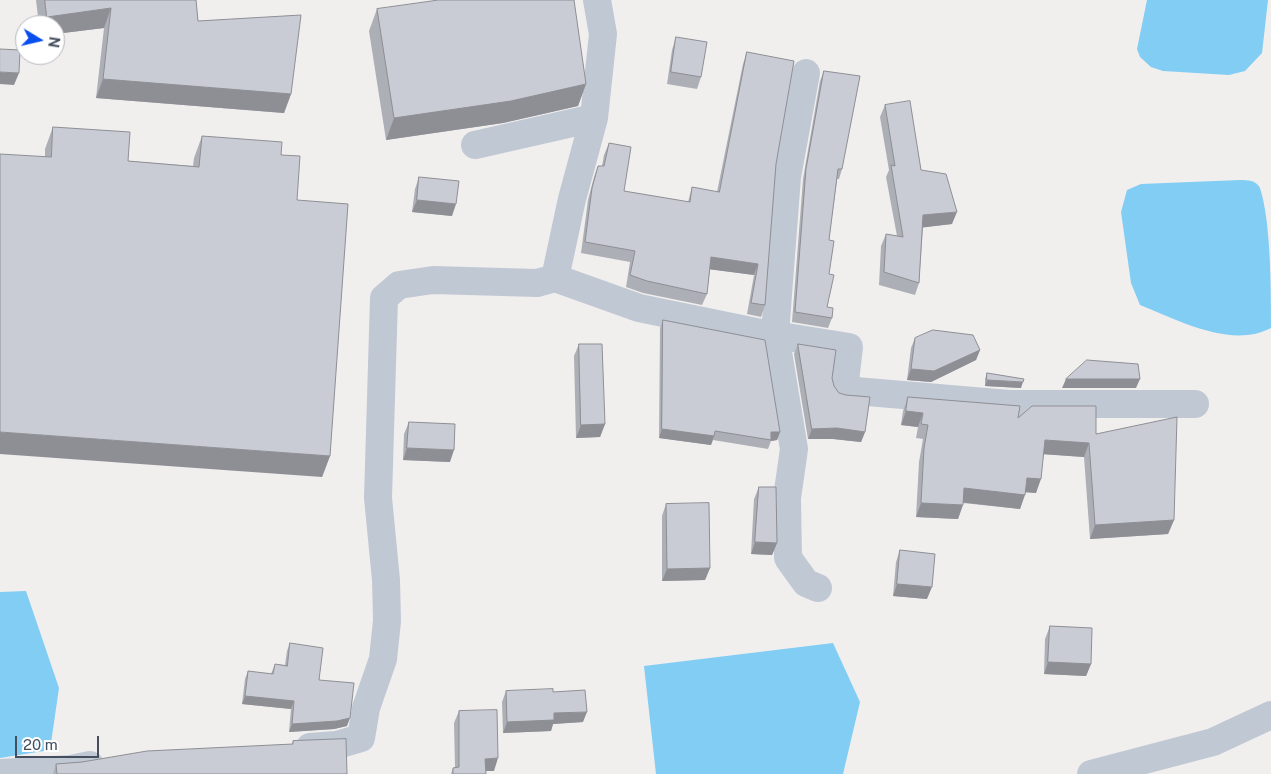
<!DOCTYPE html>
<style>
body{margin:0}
#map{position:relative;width:1271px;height:774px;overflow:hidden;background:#f1eeee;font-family:"Public Sans",sans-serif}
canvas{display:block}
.north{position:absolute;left:15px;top:15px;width:50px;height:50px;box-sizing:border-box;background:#fff;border:1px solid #b4b8be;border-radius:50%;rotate:99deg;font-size:14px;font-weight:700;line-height:20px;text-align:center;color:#444e5d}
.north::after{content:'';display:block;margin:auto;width:18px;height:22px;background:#094fef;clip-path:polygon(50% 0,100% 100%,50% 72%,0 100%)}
.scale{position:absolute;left:15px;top:736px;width:84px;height:22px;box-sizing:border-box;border:2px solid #444e5d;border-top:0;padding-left:6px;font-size:15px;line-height:18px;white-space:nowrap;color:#444e5d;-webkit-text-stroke:4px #fff;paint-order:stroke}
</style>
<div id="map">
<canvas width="1271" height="774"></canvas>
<div class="north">N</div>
<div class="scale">20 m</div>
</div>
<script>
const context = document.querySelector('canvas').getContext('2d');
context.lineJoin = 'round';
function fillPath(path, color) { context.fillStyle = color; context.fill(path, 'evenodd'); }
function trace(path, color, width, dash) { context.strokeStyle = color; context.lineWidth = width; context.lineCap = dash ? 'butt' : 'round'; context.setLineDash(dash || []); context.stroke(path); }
fillPath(new Path2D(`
 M1147,0h121l-6,53 -17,18 -16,4 -66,-4 -12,-4 -11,-10 -3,-8z
 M1240,180c8,0 16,0 20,8 11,34 11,101 11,140 -40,21 -93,-8 -131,-23l-9,-22 -10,-71 6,-22 14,-6z
 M26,591l33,97 -9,62 -50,8v-166z
 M833,643l27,59 -17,72h-187l-12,-108z`), '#81cdf4');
trace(new Path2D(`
 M806,73l-19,104 -12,157 19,115 -7,49 1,60 18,25 12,5
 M475,145l119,-27 9,-84 -6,-34
 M555,278l17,-79 22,-81
 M310,747l27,-2 24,-7 5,-30 17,-49 4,-38 -1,-41 -8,-82 6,-200 15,-13 34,-5 104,3 18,-5 84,30 117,24 93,15 -5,43 165,14h186
 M0,773l71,-4 19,-4
 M1091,774l122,-32 58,-27`), '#c0c8d4', 28);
fillPath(new Path2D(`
 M36,0h160l2,21 93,73 -7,19 -188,-15 8,-70 -49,6v-9h-16z
 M377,9l209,75 -8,22 -75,17 -117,17 -17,-109z
 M676,37l25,40 -4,12 -30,-5 5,-34z
 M747,52l29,112 -11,141 -4,12 -14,-3 7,-39 -44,-6 -3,25 -5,11 -59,-12 -17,-6 4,-25 -49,-9 7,-53 6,-23 4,-11h4l2,-11 5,-12 15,48 64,11 4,-15 25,5 26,-128z
 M824,71l18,98 -3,10h-2l-8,61 -2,67 5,11 -4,10 -36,-6 11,-143 17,-98z
 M885,105l36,65 31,54 -29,3 -4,56 -4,12 -36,-10 2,-39 5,-12 11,2 -11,-59 3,-7 -9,-53z
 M53,127l75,34 65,5 1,-8 8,-22 79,19 16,45 33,256 -8,21 -277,-320v-8z
 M419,177l33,39 -40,-4 3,-23z
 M663,320l117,112 -3,8 -6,1 -3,8 -55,-9 -2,5 -52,-7 1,-110z
 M915,338l65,12 -4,10 -45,22 -24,-2 4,-32z
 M579,344l26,80 -5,13 -24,1 -2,-82z
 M798,344l34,34 2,8 31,46 -4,10 -28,-3h-25l-14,-85z
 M987,373l34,15 -36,-2v-7z
 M908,397l110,21 78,16 78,86 -6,14 -78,5 -6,-82 -40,-3 -8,39 -11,-1 -5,17 -57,-6 -5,16 -42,-2 3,-55 4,-23 -7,-1 2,-11 -17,-2 2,-14z
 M409,422l41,40 -47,-2 1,-26z
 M759,487l18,56 -5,12 -21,-1 3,-55z
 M666,504l44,64 -5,12 -43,1v-65z
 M900,550l27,49 -34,-3 3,-34z
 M1050,626l41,38 -5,12 -42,-2 1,-35z
 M290,643l29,37 28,46 -13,3 -45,3 2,-23 -49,-5 3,-25 3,-8 23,3 4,-10 10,1 2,-14z
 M506,691l47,1 30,30 -30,2 -2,7 -48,2 -1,-31z
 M459,711l35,60h-8v3h-35l2,-6 2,-1 -1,-44z
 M293,741l54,33h-294l3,-10 236,-20z`), '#adafb6');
fillPath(new Path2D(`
 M111,8l-7,20 -49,6v-9h-11l3,-8z
 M0,72l19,1 -5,12 -14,-1z
 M103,79l188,15 -7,19 -188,-15z
 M586,84l-8,22 -75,17 -117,17 8,-22z
 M417,200l39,4 -4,12 -40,-4z
 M957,212l-5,12 -33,4 4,-13z
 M711,257l47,7 -4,11 -47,-6z
 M980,350l-4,10 -45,22 -24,-2 4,-11z
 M1066,379h74l-4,9h-74z
 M987,380l36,2 -2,6 -36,-2z
 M906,411l17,2 -5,14 -17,-2z
 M605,424l-5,13 -24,1 5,-13z
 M837,428l28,4 -4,10 -28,-3h-25l4,-10z
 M662,429l52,7 -3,9 -52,-7z
 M0,432l330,24 -8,21 -322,-23z
 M771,432h9l-3,8 -6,1z
 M1045,440l44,3 -5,14 -44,-3z
 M407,448l47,2 -4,12 -47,-2z
 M1027,478l14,1 -5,14 -14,-1z
 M964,488l61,7 -5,14 -61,-7z
 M921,503l42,2 -5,14 -42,-2z
 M1174,520l-6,14 -78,5 5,-14z
 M755,542l22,1 -5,12 -21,-1z
 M710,568l-5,12 -43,1 5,-12z
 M897,584l35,3 -5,12 -34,-3z
 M1048,662l43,2 -5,12 -42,-2z
 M245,696l49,5 -3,8 -49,-5z
 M587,712l-4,10 -30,2 -2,7 -48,2 4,-11 47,-9z
 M350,718l-3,8 -13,3 -45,3 3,-8z
 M498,758l-4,13h-13l4,-12z`), '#8d8f94');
const building = new Path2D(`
 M45,0h151l2,21 103,-6 -10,79 -188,-15 8,-71 -64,9z
 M439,0h135l12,84 -75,17 -117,17 -17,-109z
 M676,37l31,5 -6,35 -30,-5z
 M0,49l20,1 -1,23 -19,-1z
 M747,52l47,9 -18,103 -11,141 -14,-2 7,-39 -47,-7 -4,37 -60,-13 -17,-6 5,-24 -50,-9 7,-54 6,-22h6l5,-23 22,4 -7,44 66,11 2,-15 27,5z
 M824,71l36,5 -18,93h-4l-9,71 5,1 -5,33 5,1 -7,32 6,1 -1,10 -37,-6 11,-143z
 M910,101l11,69 25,4 11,38 -34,3 -4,68 -35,-11 2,-38 17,3 -12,-72 4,1 -10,-61z
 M53,127l77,5 -2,29 71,6 3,-31 80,6 -1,13 19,1 -3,44 51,4 -18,252 -330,-24v-278l51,3z
 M419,177l40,4 -3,23 -39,-4z
 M663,320l102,20 15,92h-9v8l-56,-9 -1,5 -52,-7z
 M933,330l40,5 7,15 -46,21 -23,-2 4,-31z
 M579,344h23l3,80 -24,1z
 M798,344l38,6 -4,28 2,8 5,7 7,2 24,2 -5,35 -28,-4 -25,1z
 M1087,360l51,4 2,15h-74z
 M987,373l37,6 -1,3 -36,-2z
 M908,397l112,9 -2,12 14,-12h64v28l81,-17 -3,103 -79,5 -6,-82 -44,-3 -4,39 -14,-1 -2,17 -61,-7 -1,17 -42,-2 3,-55 4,-23 -7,-1 2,-11 -17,-2z
 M409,422l46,2 -1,26 -47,-2z
 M759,487h17l1,56 -22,-1z
 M709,503l1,65 -43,1 -1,-65z
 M900,550l35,4 -3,33 -35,-3z
 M1050,626l42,2 -1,36 -43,-2z
 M290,643l33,5 -4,32 35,3 -4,35 -13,3 -45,3 2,-23 -49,-5 3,-25 25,3 2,-10 12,2z
 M553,689v3l32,-2 2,22 -33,1v7l-47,2 -1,-31z
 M497,710l1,48 -13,1 1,15h-33v-6l6,-1v-56z
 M346,739l1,35h-290l-1,-10 26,-2 65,-11 146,-7v-3z`);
fillPath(building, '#c9ccd4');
trace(building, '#8d8f94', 1);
</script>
